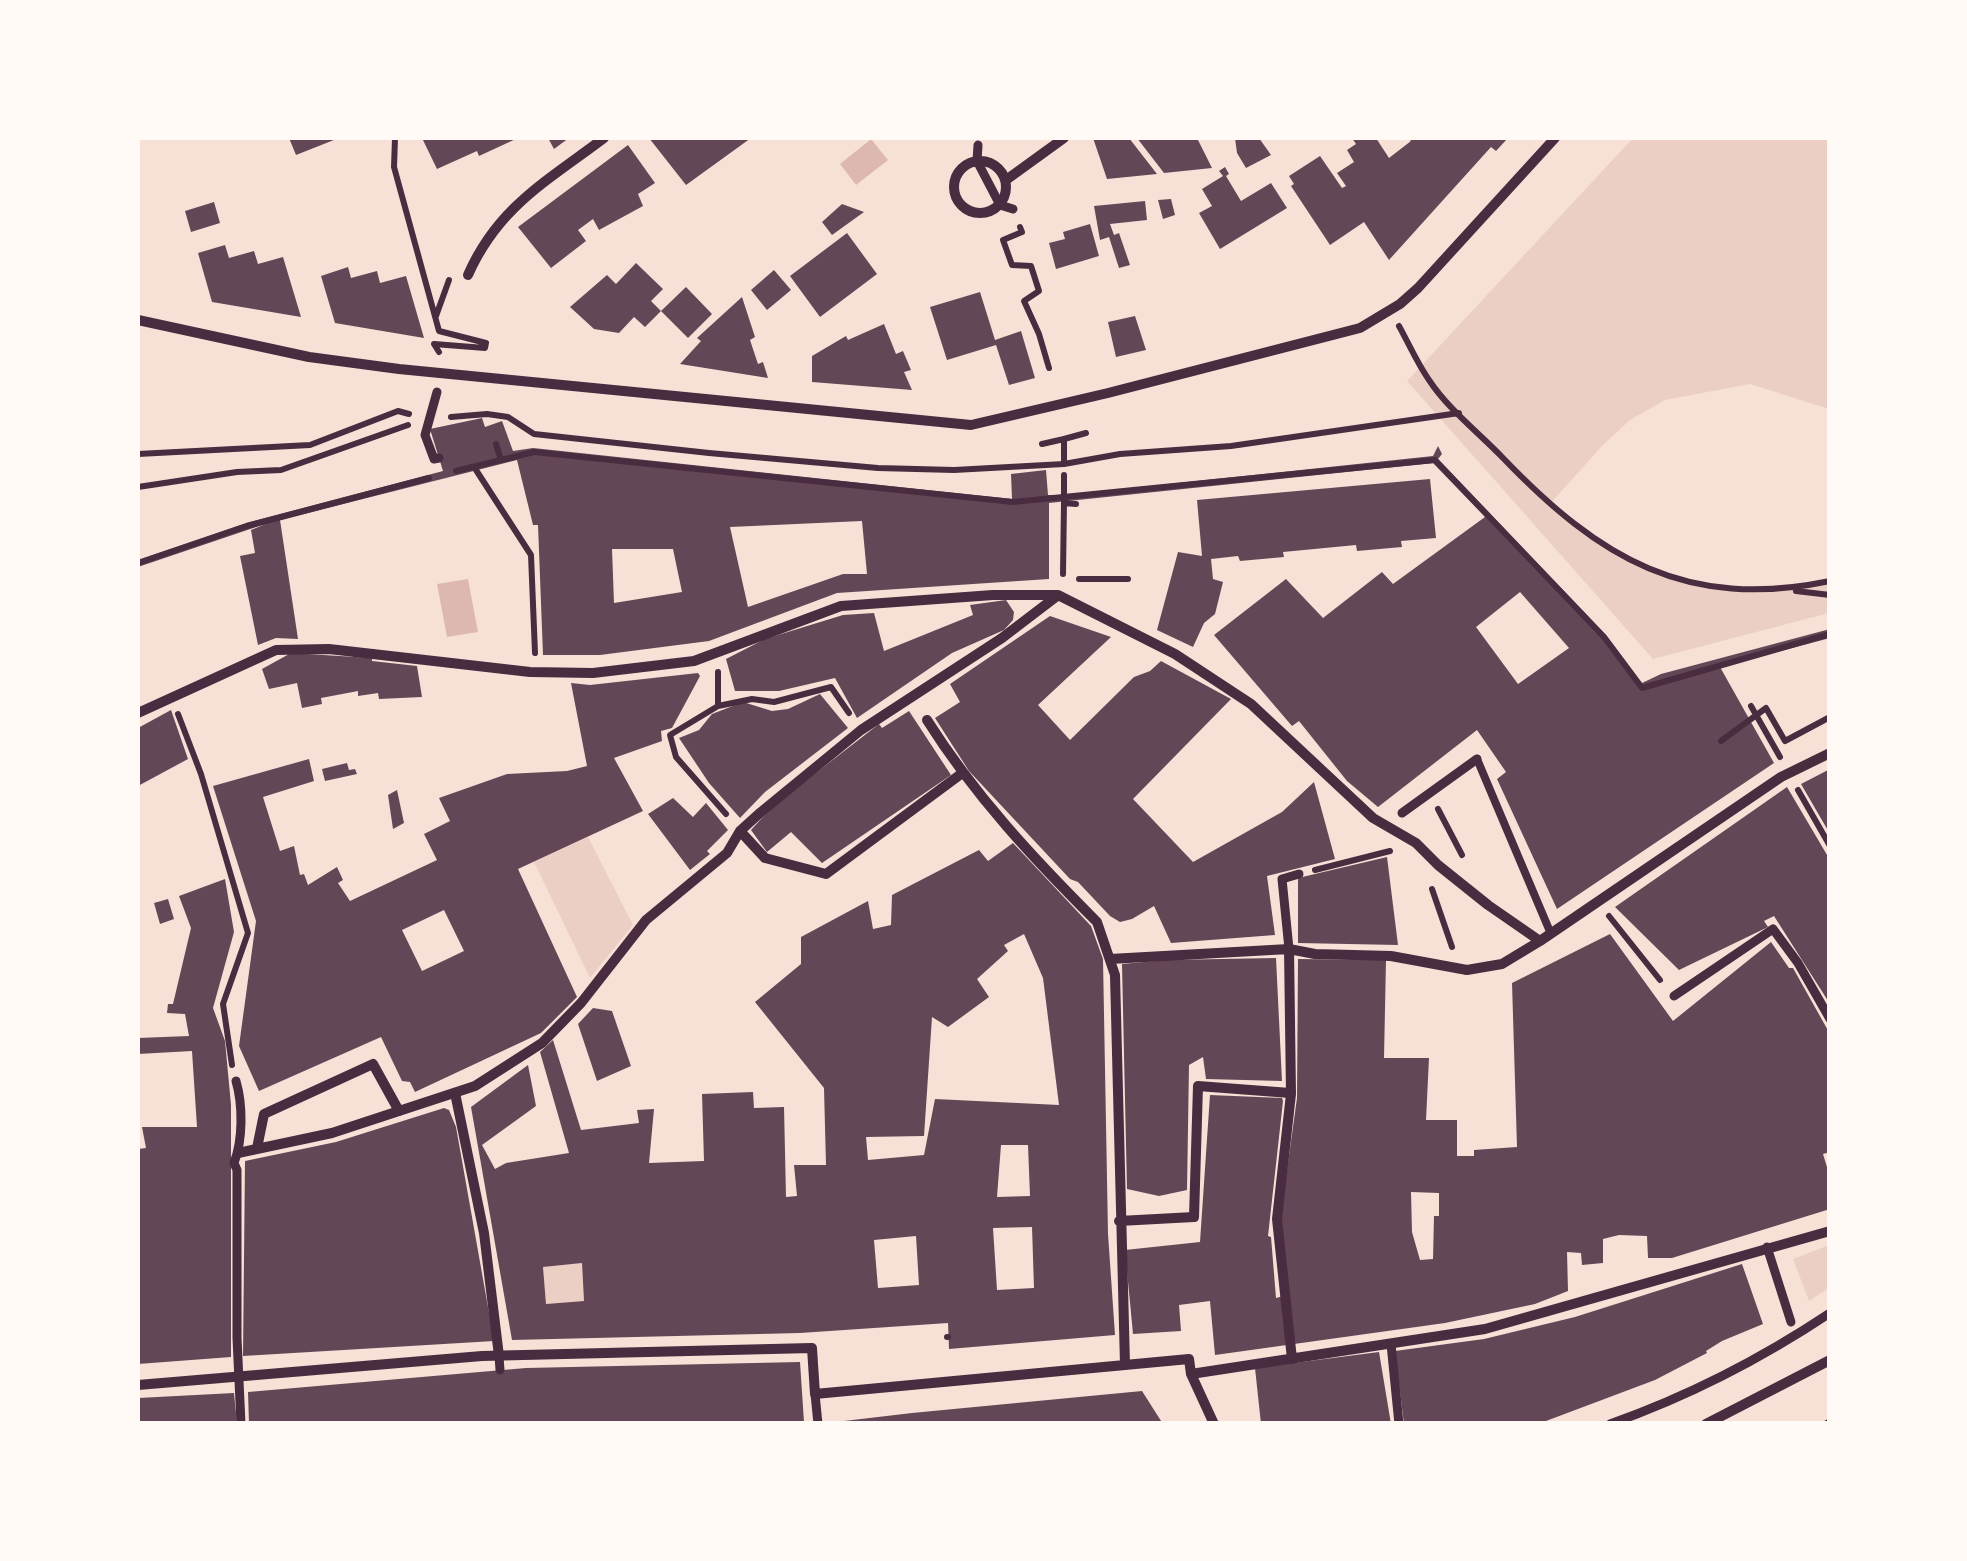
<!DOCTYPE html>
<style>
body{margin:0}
#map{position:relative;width:1967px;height:1561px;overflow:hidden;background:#f7e1d7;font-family:"DM Sans",sans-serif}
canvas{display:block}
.frame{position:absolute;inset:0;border:140px solid #fffaf5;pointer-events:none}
</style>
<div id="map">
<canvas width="1967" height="1561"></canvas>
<div class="frame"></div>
</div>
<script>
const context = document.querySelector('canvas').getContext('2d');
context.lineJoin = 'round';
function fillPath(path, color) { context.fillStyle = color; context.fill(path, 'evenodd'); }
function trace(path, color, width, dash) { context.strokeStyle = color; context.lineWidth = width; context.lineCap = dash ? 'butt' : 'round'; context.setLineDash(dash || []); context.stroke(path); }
fillPath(new Path2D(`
 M1633,138h196v271l-79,-25 -85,16 -35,20 -27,25 -54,60c25,17 71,54 97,65 57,22 125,23 183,11v32l-176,46 -246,-278z
 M588,837l45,88 -43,53 -56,-116z
 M1829,1245v43l-20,13 -16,-42z
 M582,1263l2,38 -38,3 -3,-37z`), '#ebcfc5');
fillPath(new Path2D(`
 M871,139l17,21 -32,25 -16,-21z
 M468,579l10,53 -31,5 -10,-53z`), '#dcb8b0');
fillPath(new Path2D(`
 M289,138h50l-43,17z
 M422,138h96l-39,18 -2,-5 -40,18z
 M548,138h21l-15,11z
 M649,138h102l-65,47z
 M1093,138l31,2 5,-2 28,36 -50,5z
 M1137,138h60l15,30 -48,5z
 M1235,138h24l12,17 -25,13 -9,-15z
 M1352,138h24l13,20 22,-17 -3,-3h100l-12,13 -5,-4 -102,113 -25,-38 -34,23 -39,-59 3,-2 -5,-8 31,-20 22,32 4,-2 -9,-13 17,-11 -7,-12 9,-6z
 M628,145l27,38 -17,11 5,12 -44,24 -6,-11 -15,11 8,11 -35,27 -33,-41z
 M1225,167l4,7 -3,2 15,25 30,-18 16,25 -67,41 -21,-36 13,-7 -10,-17 21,-13 -4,-5z
 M1171,199l4,16 -12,4 -5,-19z
 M1145,201l2,19 -37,4 4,11 5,-2 11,32 -11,3 -10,-31 -9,3 -6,-34z
 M214,202l6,21 -29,9 -6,-21z
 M842,204l22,8 -32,23 -10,-13z
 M1090,224l9,32 -43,13 -7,-26 16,-4 -2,-7z
 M847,233l30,41 -57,43 -30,-41z
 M225,245l4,13 25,-7 4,13 25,-7 18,60 -89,-15 -14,-49z
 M636,263l27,26 -12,12 10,10 -16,16 -11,-10 -15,16 -25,-4 -24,-22 37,-32 9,9z
 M348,267l3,11 26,-7 3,12 26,-7 18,62 -89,-15 -14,-47z
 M774,270l17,20 -24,20 -16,-20z
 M686,287l26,27 -24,24 -27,-27z
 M980,292l15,48 26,-9 14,47 -26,7 -13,-40 -49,15 -17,-53z
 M742,297l13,40 -5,3 8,24 5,-2 5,16 -88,-14 21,-23 -4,-3z
 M1135,316l11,34 -30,7 -8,-35z
 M884,324l12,30 7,-3 8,19 -7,2 8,18 -100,-8v-26l34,-20 2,4z
 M482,418l3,9 17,-6 11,30 20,-3 479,51 -1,-25 35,-4 2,25h16l369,-39 5,-10 4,8 -4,5 168,176 36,48 19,-9 169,-45v9l-110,29 54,96 -217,146 -60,-130 9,-7 -29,-42 -99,77 -31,-26 -48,-60 -7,5 -78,-91 72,-56 37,39 59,-46 11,12 92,-67 -52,-54 -384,40v76l-212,14 -128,48 -109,14h-57l-5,-130h-5l-16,-65 -237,60 18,119 -22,-1 -18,7 -18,-89 15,-3 -4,-23 17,-7 -130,44v-7l108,-37 197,-52 -13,-42zM862,521l5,53h-24l-95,33 -18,-80zM612,549h61l9,43 -68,11zM1520,592l49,56 -51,36 -42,-57z
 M1430,479l6,59 -35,3 1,6 -45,4 -1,-6 -73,7 1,5 -44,4 -2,-5 -27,3 2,20 10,3 -8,32 -11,9 -11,24 -36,-17 21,-78 24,4 -5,-56z
 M1006,600l8,12 -1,8 -9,10 -52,23 -95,65 -22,-40 -56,13h-44l-9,-32 39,-20 78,-24 31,-2 10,38 89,-36 -3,-10z
 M1050,616l61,21 -73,68 32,35 64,-63 16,-6 11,-10 70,38 -98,100 60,63 89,-50 32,-30 21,77 -68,17 8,59 -104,8 -17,-37 -22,13 -12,3 -10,-6 -32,-34 -8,-3 -101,-108 -34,-53 25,-16 -10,-18z
 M291,653l81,5v3l45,5 5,31 -43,2 -1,-6 -20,3v-5l-37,7 1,6 -20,4 -5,-25 -28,6 -7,-20z
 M698,673l2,3 -28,52 -11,3 1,10 -48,17 29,53 -125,58 59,128 -36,36 -126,59 -5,-10 -8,-1 -21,-44 -122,54 -20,-45 17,-125 -43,-135 96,-27 5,22 -51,16 17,54 14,-5 6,29 4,-1 4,11 29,-18 6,13 -5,3 12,18 87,-41 -13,-26 26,-13 -11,-23 68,-24 60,-3 20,-5 -16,-83 19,2zM444,910l20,41 -42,20 -20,-41z
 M820,694l28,34 -83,64 -25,26 -31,-35 -30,-45 20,-8 13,-16 31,-12 29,9 16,-2z
 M171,710l17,49 -50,27v-58z
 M909,711l42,64 -129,88 -31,-31 -24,20 -16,-22 21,-23 107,-83 3,4z
 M347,763l2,7 6,-1 2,5 -32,7 -3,-12z
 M1830,769v65l-29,-50z
 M1787,787l43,73v144l-56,-88 -10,5 4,6 -89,43 -64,-63z
 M397,790l7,33 -11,6 -5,-34z
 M673,798l20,19 13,-14 22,27 -21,21 3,3 -20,16 -42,-56z
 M1013,843l78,83 12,33 5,275 7,101 -166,14 -1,-26 -148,10 -288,7 -41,-233 57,-42 8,41 -54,39 13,24 11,-6 63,-10 -29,-101 13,-12 28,90 58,-7 -2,-13 17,-1 -5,54 55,-2 -2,-67 51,-2 1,16 30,-1 2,90 11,-1 -3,-31h32l-2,-77 -69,-86 46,-38v-27l67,-36 5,28 18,-4 1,-30 87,-45 9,11zM1024,934l19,44 16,127 -124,-6 -11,56 -56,5 -2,-23 58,-1 8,-119 16,10 41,-30 -12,-18 31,-28 -4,-6zM1001,1145h27l2,51 -33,1zM1032,1227l2,61 -37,2 -4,-62zM916,1236l3,49 -41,3 -4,-48zM582,1263l2,38 -38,3 -3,-37z
 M1387,857l11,88 -100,-2v-65z
 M225,879l9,53 -21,76 12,33 6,64v252l-93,7v-215l8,-1 -4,-21h55l-5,-76 -54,3v-16l51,-2 -4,-22 -18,-1 1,-9h5l18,-76 -12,-32z
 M168,899l6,20 -14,5 -6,-21z
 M1610,934l63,87 98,-79 18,26h4l37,66v118l-7,2 7,23v32l-158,49h-24l-1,-22 -28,-1 -16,4v24l-21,2 -1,-12 -14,-1 1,39 -33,13 -90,19 -230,32 -5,-54 -31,4 2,26 -48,3 -8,-84 75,-8 10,-147 72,3 1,3 -15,135 3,1 5,61 11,-3 -7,-74 17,-123 1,-139 88,1 -2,98h45l-3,62h31v36h17v-6l43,-3 -5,-164zM1411,1192l28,1v23h-5l-1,43 -13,1 -8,-28z
 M1276,958l6,123 -76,-2 -3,-22 -14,8 -2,125 -28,6 -32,-7 -5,-225 44,-4z
 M593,1008l19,3 19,55 -34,15 -19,-57z
 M444,1108l5,2 7,17 38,214 -251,15 2,-195 91,-19z
 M1742,1264l21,60 -41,17 -16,10 1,2 -52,27 -117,44h-134l-9,-73 89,-12 91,-22z
 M1379,1352l12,72h-130l-6,-56z
 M800,1362l4,60 -555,2 -1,-32 278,-24z
 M1142,1391l21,33h-319v-3l68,-8z
 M234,1393l3,31h-99v-26z`), '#644757');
trace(new Path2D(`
 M395,138l-1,29 45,164 47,12 -1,5 -51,-4 5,8
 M1020,227l2,5 -19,8 9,25 19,1 8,25 -15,10 15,33 10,34
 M436,316l13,-36
 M1399,326c10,18 18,37 30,54 19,29 50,53 74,78 96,100 183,153 327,123
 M451,417l36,-3 21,3 26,17 175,19 169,15 76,2 110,-6 56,-10 111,-8 228,-33
 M1064,439l22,-6
 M496,444l5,16
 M1042,444l22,-5v25
 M138,454l172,-9 88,-34 11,3
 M476,470l55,85 4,98
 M456,471l78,-19 479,50 422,-42 169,177 38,51 188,-54
 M1064,475v20
 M138,487l99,-15 44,-2 127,-45
 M1064,503l12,1
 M138,563l109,-37 182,-48
 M1063,574l1,-72
 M1079,579h49
 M1796,591l34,4
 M718,706v-34
 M1751,706l29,51
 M178,714l23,60 47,159 -25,71 9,61
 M1721,741l45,-33 19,33 45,-24
 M1798,790l32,56
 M1438,809l24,46
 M726,814l-50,-57 -6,-22 48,-29 34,-7 22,3 57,-15 18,26
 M1315,870l75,-19
 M1432,889l20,58
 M1609,916l51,64
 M947,1337h1
 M1825,1424l5,-3`), '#4a2c40', 6);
trace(new Path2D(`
 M1477,759l74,175`), '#4a2c40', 8);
trace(new Path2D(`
 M978,145l-1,16 23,44 13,4
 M437,392l-12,43 9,24 5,-1
 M1402,813l75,-54
 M1289,949l-7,-70 17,-5
 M1674,996l99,-67 25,34 32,56
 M236,1081c7,24 7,59 -2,82l3,7v168l4,86
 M1767,1247l24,75
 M1391,1344l8,80
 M499,1356l1,14
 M815,1394l3,30
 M1610,1424c79,-28 151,-65 220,-111`), '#4a2c40', 9);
trace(new Path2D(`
 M954 187a26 26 0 1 1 52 0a26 26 0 1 1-52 0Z
 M1006,180l58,-42
 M468,275c30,-68 79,-94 136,-137
 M138,320l171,37 90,12 572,56 137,-32 252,-65 40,-24 18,-16 137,-150
 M138,713l138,-63 53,-1 201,23 63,1 101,-12 147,-55 152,-11h65l117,59 76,50 122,114 43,25 22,22 50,40 52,36 241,-164 49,-24
 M927,720c48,76 107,139 170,202l18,53 10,390
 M740,831l25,27 61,16 135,-100
 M1289,949l2,145 -14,125 15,140
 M1110,959l179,-10 26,5 76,2 76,14 35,-6 38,-23
 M455,1093l29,140 15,123
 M257,1148l7,-34 109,-50 26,47
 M238,1153l94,-20 143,-47 67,-43 39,-40 65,-83 81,-67 13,-22 21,-19 100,-82 141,-92 55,-42
 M1119,1221l75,-4 4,-131 92,7
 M1191,1374l294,-45 345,-98
 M138,1385l344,-29 330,-8 3,46 374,-35 2,15 23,50
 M1706,1424l124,-64`), '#4a2c40', 10);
</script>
